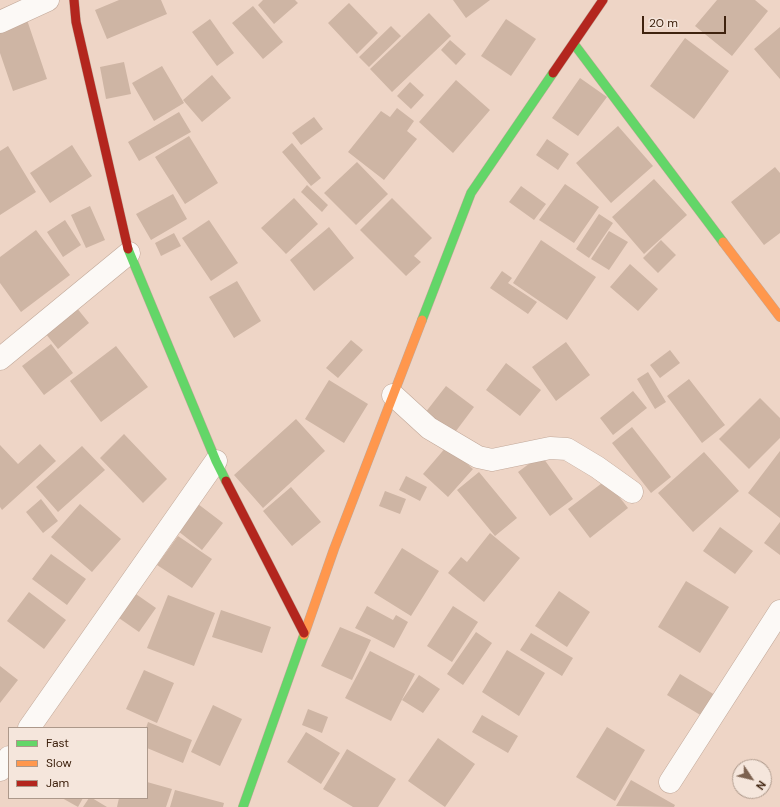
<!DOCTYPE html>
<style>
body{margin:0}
#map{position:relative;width:780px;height:807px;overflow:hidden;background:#eed5c6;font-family:"DM Sans",sans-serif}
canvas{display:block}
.legend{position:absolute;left:8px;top:727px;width:140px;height:72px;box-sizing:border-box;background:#f5e6dc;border:1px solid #ac988a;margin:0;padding:5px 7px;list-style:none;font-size:12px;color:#3f230f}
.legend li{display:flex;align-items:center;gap:8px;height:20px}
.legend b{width:20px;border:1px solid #ac988a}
.north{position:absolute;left:732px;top:759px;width:40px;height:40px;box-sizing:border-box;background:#f5e6dc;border:1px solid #ac988a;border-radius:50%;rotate:125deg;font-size:11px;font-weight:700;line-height:16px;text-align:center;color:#3f230f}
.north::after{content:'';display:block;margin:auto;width:14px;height:18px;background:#7c614f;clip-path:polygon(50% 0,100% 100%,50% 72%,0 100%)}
.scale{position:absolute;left:642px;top:16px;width:84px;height:18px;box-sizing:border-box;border:2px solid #3f230f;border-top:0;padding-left:5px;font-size:12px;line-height:14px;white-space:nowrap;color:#3f230f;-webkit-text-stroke:3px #f5e6dc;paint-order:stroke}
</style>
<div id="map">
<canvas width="780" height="807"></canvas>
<ul class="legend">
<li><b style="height:5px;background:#63d668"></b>Fast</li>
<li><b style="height:5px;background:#ff974d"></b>Slow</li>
<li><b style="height:5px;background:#b3261e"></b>Jam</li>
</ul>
<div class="north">N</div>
<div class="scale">20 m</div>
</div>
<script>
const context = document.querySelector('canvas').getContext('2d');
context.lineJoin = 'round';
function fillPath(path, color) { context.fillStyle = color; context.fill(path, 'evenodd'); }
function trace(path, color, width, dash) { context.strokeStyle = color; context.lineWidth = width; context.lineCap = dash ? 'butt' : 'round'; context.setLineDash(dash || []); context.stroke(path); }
fillPath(new Path2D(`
 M119,0h42l6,14 -60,25 -12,-29z
 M263,0h32l3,3 -24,21 -16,-19z
 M453,0h37l-24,18z
 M717,0h38l13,11 -36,45 -37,-30z
 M349,3l29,30 -21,21 -29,-31z
 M253,6l30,36 -20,17 -31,-36z
 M24,11l23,68 -34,12 -13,-38v-34z
 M429,13l22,23 -59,56 -22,-23z
 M210,19l24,34 -17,13 -25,-34z
 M506,19l30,20 -25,37 -30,-20z
 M391,26l10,10 -32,31 -10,-10z
 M780,27v52l-26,-30z
 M685,38l44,33 -35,48 -44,-33z
 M450,40l16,14 -10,11 -15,-15z
 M124,62l7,32 -25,5 -6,-32z
 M162,66l22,37 -30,18 -22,-38z
 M212,75l19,23 -29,24 -19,-22z
 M580,78l27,19 -29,39 -26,-18z
 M456,80l34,30 -37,43 -34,-31z
 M410,82l14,13 -13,14 -14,-13z
 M397,108l17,13 -7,10 10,8 -33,41 -36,-28 33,-41 9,6z
 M179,112l12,20 -52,29 -11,-19z
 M314,117l9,12 -22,16 -9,-12z
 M618,126l35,40 -42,37 -35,-40z
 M189,136l29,47 -33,21 -30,-47z
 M547,139l22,15 -11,16 -22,-15z
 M292,143l29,35 -10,8 -29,-34z
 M72,145l20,31 -42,27 -20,-30z
 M8,146l28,46 -36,23v-64z
 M357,162l31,32 -32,31 -32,-32z
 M775,167l5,6v60l-16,12 -33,-43z
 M654,179l33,36 -43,39 -32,-37z
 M565,184l34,23 -25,36 -35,-23z
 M307,185l21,20 -6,7 -21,-20z
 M521,186l25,18 -12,16 -25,-18z
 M173,194l14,25 -36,21 -15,-26z
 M294,198l24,26 -32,30 -25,-26z
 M392,198l40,40 -18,18 7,6 -15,14 -46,-46z
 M90,206l15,34 -19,8 -15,-33z
 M599,214l14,9 -24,35 -13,-9z
 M65,220l16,25 -18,12 -16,-25z
 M209,220l29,43 -27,18 -29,-43z
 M329,227l25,31 -40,33 -24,-31z
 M36,230l34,45 -49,37 -21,-29v-26z
 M609,231l19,11 -19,28 -18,-11z
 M174,233l7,13 -20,10 -6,-13z
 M541,240l55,37 -29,43 -54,-37z
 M661,240l15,15 -18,18 -15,-15z
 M630,264l28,25 -20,22 -28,-24z
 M502,271l10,7 -4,5 29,19 -9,12 -38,-26z
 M237,281l24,40 -27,17 -25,-41z
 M72,302l17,21 -31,26 -17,-21z
 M351,340l12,10 -25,28 -12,-10z
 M566,342l24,33 -34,26 -24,-34z
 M51,344l22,29 -29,22 -22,-29z
 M116,346l32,41 -47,35 -31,-41z
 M670,350l10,13 -20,15 -10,-13z
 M506,363l35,27 -21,26 -34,-26z
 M648,372l18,30 -11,7 -18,-30z
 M689,379l36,46 -23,18 -35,-47z
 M329,380l39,24 -24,39 -39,-24z
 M446,386l28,21 -21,28 -28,-22z
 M633,391l14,17 -34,27 -13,-17z
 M760,398l20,20v20l-31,31 -30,-30z
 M296,419l29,32 -62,57 -29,-33z
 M632,427l39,50 -20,16 -39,-50z
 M124,434l43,45 -24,24 -43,-45z
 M40,444l16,17 -54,49 -2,-3v-62l18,19z
 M82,446l23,24 -47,42 -22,-25z
 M447,446l26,23 -25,28 -25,-23z
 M780,451v67l-32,-25z
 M704,452l35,39 -46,41 -35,-39z
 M541,455l32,44 -23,17 -32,-44z
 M479,472l38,46 -22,18 -38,-46z
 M406,476l21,11 -7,14 -21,-11z
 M606,480l22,28 -38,30 -22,-29z
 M291,487l30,35 -29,24 -29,-35z
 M385,491l21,8 -6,15 -21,-8z
 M41,499l17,22 -15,12 -17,-21z
 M80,504l41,35 -29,33 -41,-35z
 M198,504l25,19 -21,27 -24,-19z
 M780,522v33l-16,-12z
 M720,527l33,24 -18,23 -32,-23z
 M490,533l30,25 -36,44 -36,-29 13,-16 6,5z
 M178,536l34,23 -20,29 -35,-23z
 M402,548l37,23 -28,45 -37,-23z
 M51,554l35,25 -19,26 -35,-26z
 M686,581l43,26 -29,46 -42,-26z
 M559,591l31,21 -23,35 -32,-21z
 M29,592l37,28 -22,29 -37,-28z
 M133,592l23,16 -17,24 -23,-16z
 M168,595l47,18 -21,53 -47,-18z
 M367,606l26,14 3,-5 12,7 -14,26 -39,-20z
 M453,606l25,16 -26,40 -25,-16z
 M221,610l50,17 -9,26 -50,-16z
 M340,627l31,13 -19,40 -31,-14z
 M476,632l16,11 -29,42 -16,-11z
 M531,633l42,25 -11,18 -42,-26z
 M507,650l38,23 -26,43 -37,-24z
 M370,651l45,23 -24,47 -46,-23z
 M0,666l18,14 -18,23z
 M144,670l30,13 -17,40 -31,-14z
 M680,674l40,24 -13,21 -40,-24z
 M419,675l21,14 -17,24 -21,-13z
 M213,705l29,14 -22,47 -29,-14z
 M308,709l20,8 -6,16 -20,-8z
 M482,715l36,21 -10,17 -36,-21z
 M148,722l44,18 -9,23 -36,-15 -1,-20z
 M607,727l38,23 -30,51 -39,-24z
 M306,732l34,21 -19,31 -34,-22z
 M438,738l37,26 -30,43 -37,-26z
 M347,749l49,30 -18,28h-25l-30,-18z
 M631,780l44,25 -1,2 -58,-1z
 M147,782l25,7 -6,18h-49l2,-9h28z
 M175,790l49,13 -1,4h-53z
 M62,798h21l-5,9z
 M89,798h3l15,9h-24z`), '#ceb5a4');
const street = new Path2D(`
 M0,22l48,-22
 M0,359l129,-106
 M393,395l36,33 49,29 14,3 58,-12 17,1 30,18 35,25
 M29,728l187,-267
 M0,770l9,-13
 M670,782l110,-171`);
const fast = new Path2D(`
 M574,44l149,198
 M128,249l88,212 10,20
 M422,320l49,-127 82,-120
 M243,807l61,-172`);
const slow = new Path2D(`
 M723,242l57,75
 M304,635l30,-86 88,-229`);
const jam = new Path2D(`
 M74,0l2,22 52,227
 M553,73l50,-73
 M226,481l78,152`);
trace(street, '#c1a899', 23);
trace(fast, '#c1a899', 10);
trace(slow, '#c1a899', 10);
trace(jam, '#c1a899', 10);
trace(street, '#fcf9f6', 22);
trace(fast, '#63d668', 9);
trace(slow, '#ff974d', 9);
trace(jam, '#b3261e', 9);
</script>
